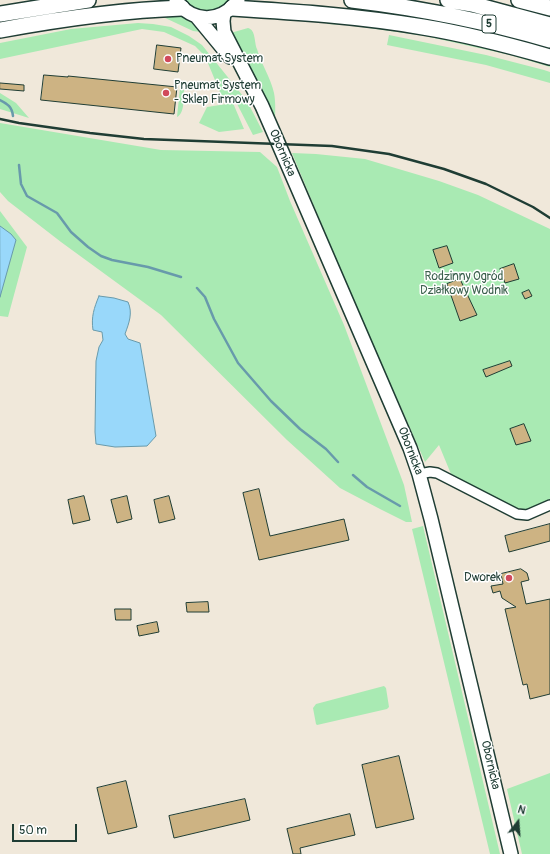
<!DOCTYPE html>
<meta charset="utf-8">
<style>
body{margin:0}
#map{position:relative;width:550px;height:854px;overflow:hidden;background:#f0e8da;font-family:Pangolin,sans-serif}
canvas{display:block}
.north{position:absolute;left:498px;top:802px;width:40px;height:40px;-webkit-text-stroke:3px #fff;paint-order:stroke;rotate:17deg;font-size:11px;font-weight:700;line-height:16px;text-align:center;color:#1f3d34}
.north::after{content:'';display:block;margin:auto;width:14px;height:18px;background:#1f3d34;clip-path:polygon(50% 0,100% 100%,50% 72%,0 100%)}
.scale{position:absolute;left:12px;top:824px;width:65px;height:18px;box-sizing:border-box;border:2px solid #1f3d34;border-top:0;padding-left:5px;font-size:12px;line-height:14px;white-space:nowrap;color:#1f3d34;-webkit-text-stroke:3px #fff;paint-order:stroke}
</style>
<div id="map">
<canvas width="550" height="854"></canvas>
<div class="north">N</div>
<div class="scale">50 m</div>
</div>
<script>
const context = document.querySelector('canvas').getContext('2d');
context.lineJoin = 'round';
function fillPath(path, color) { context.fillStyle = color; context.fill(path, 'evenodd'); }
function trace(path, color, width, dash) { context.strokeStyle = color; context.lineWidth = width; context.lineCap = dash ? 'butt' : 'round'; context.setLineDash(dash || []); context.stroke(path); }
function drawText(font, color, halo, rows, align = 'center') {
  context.font = font + ' Pangolin,sans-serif'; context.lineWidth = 3; context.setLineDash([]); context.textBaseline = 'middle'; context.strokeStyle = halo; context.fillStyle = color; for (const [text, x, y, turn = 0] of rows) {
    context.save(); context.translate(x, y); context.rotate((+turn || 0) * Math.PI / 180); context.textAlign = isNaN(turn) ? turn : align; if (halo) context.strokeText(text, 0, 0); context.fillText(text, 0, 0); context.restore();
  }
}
fillPath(new Path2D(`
 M184,0h49c-13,14 -36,16 -49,0z
 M264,1l7,1v1c95,4 187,21 279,46v2l-286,-46z
 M180,15l14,8 7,9 -8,-1 -32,-15z
 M327,21l65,4 158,36v6l-40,-12 -85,-19 -77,-11 -21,-1z
 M138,23l15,1 18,3 18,9 13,9 45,56 16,31 -10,3 -20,-39 -11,1 -17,-41 -10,-10 -31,-14 -22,-3 -142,30v-16l71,-14z
 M248,28c8,2 6,14 9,21 4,15 14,29 17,44 2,10 1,21 1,31l-48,-90z
 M389,35l97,20 58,15 6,2v11l-64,-18 -99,-20z
 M180,88l4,2c-1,9 1,23 -7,27z
 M0,93l16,10 13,15 -29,-9z
 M233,103l11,26 -25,3 -20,-9 8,-16z
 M0,123l161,27 99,2 17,15 13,34 54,124 60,160 8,37h-6l-26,-13 -40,-21 -53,-48 -126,-125 -100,-73 -53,-41 -8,-9z
 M292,153l24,1 49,5 74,22 39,14 72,34v270l-13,8 -12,3 -18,-5 -56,-31 -12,-29 -14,17 -79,-179z
 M0,211l27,36 -19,70 -8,-1z
 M423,526l77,328h-10l-78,-325z
 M384,686l2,2 3,19 -2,2 -70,16 -1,-1 -3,-16 3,-4z
 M550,773v81h-28l-15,-65z`), '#a9eab3');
const water = new Path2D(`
 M0,226l11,8 5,6 -16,57z
 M99,296l15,2 14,4c5,11 1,21 -3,32l3,5 12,4 16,93 -9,10 -32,1 -19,-3 -1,-12 1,-71 3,-14 4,-7 -1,-8 -9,-2c-2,-13 1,-22 6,-34z`);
fillPath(water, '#99d8fa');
trace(water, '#689aab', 1);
trace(new Path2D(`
 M0,100c8,4 12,7 13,16
 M19,165l2,19 6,12 30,17 14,19 17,15 13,9 11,4 36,7 33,10
 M197,288l8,9 9,22 24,44 33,38 29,28 26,20 12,13
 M353,475l14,12 33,19`), '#689aab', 2.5);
const building = new Path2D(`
 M157,45l24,3 -3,24 -24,-3z
 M44,75l24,2v-1l109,11 -3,27 -133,-14z
 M0,83l24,2v6l-24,-2z
 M447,246l6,17 -14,5 -6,-18z
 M514,264l5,15 -14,4 -5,-14z
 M460,279l17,36 -17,6 -13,-37z
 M529,290l3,6 -7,3 -3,-6z
 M510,361l2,5 -26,11 -3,-7z
 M524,424l7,17 -15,4 -6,-16z
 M259,489l11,47 74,-17 5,21 -90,20 -16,-67z
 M84,496l6,24 -17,4 -5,-24z
 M127,496l5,23 -15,4 -6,-23z
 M169,496l6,23 -16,4 -5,-23z
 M550,524v17l-41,11 -4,-16z
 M521,569l6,4 2,7 -8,2 5,22 24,-5v95l-20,5 -3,-15 -4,1 -18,-76 11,-2 -14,-9 -2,-7 -7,2 -2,-7 12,-2 -2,-10z
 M208,602l1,10h-22l-1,-9z
 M115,609h16v11h-15z
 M157,622l2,10 -20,4 -2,-10z
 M399,756l15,63 -38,9 -14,-63z
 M126,781l11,46 -29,7 -11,-46z
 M245,799l5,21 -76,18 -5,-22z
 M350,814l5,21 -55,13 1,6h-8l-6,-25z`);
fillPath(building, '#cdb383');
trace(building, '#1f3d34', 1);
const street = new Path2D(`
 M419,474l11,-2 7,1 80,41 10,1 23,-10`);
const secondary = new Path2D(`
 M176,0c16,24 46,23 62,0
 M224,13l-1,8 1,11 38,74 14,32 134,310 9,26 12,45 80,335
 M197,17l33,40`);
const primary = new Path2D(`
 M352,0c67,8 133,21 198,40
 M448,0l24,4 78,21
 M519,0l31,8
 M232,8c64,4 127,8 191,19 43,7 85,18 127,30
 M0,14l88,-14
 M0,30c60,-11 121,-20 182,-22`);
trace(street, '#1f3d34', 12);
trace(secondary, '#1f3d34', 16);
trace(primary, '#1f3d34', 18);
trace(street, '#fff', 9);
trace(secondary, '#fff', 13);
trace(primary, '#fff', 15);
trace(new Path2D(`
 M0,119l19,4 71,10 54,6 188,7 57,8 55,15 42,15 47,23 17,11`), '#1f3d34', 2.5);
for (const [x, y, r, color] of [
 [168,59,4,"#d1495b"],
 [166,93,4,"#d1495b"],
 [509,578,4,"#d1495b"]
]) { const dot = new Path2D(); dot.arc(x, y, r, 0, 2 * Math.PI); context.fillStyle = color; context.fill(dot); trace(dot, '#fff', 1.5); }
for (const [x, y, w] of [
 [489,24,14]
]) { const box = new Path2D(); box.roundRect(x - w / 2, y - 9, w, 18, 3); context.fillStyle = '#fff'; context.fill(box); trace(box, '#1f3d34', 1); }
drawText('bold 11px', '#1f3d34', null, [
 ["5",489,24]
]);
drawText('12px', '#1f3d34', '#fff', [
 ["Pneumat System",176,59],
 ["Pneumat System",174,86],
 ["- Sklep Firmowy",174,100],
 ["Dworek",501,578,"right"]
], 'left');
drawText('12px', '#1f3d34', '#fff', [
 ["Obornicka",282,153,67],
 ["Obornicka",410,451,69],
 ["Obornicka",490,765,77]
]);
drawText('12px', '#3b604d', '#fff', [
 ["Rodzinny Ogród",464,277],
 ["Działkowy Wodnik",464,291]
]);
</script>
